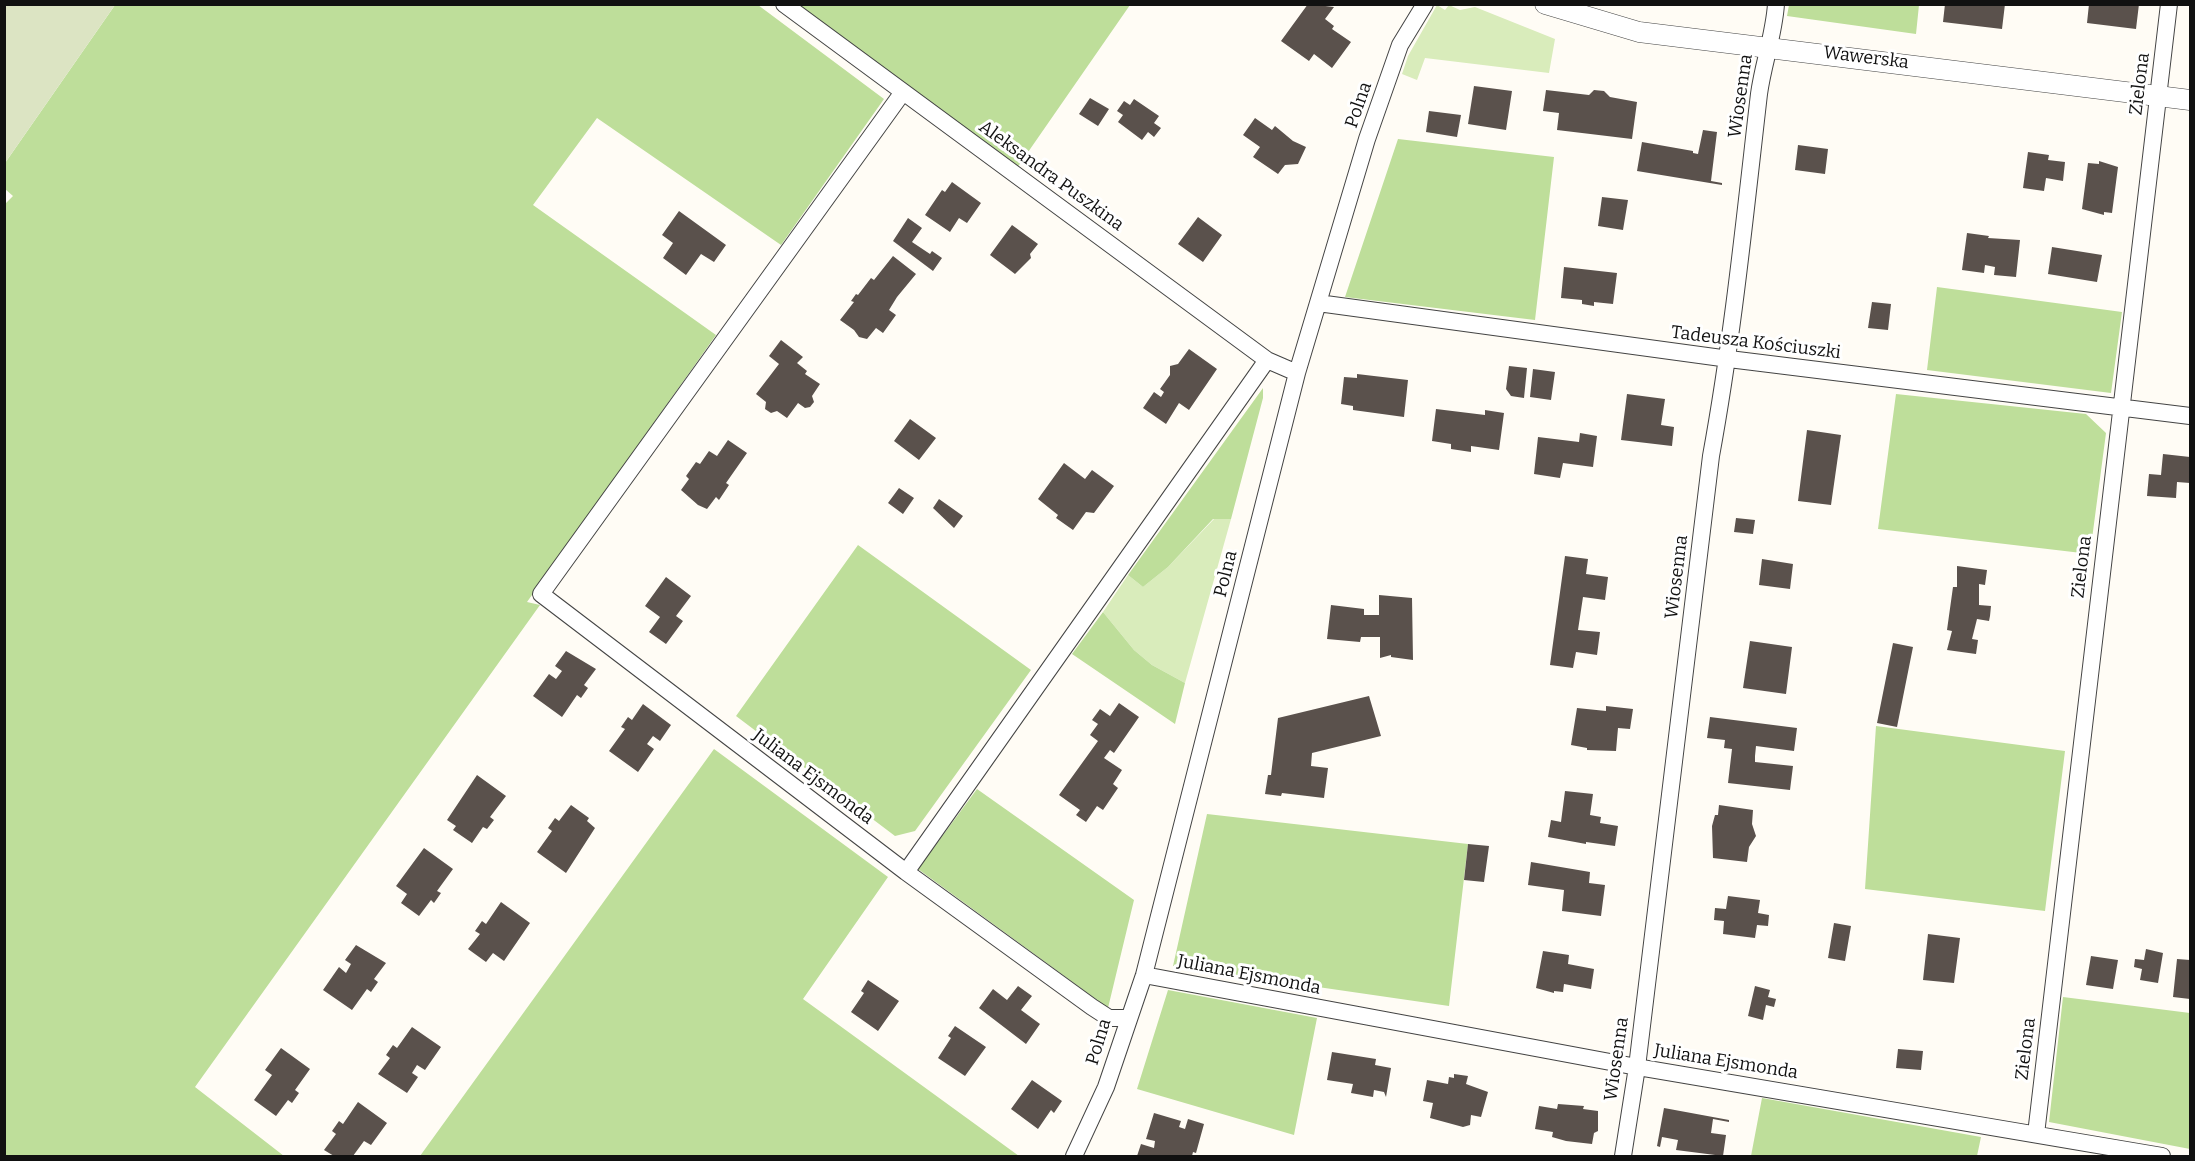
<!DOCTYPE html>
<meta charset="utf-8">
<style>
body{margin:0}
#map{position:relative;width:2195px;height:1161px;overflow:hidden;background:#fffcf5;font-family:Bitter,serif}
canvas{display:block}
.frame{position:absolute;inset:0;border:6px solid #111;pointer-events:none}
</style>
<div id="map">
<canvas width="2195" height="1161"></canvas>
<div class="frame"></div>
</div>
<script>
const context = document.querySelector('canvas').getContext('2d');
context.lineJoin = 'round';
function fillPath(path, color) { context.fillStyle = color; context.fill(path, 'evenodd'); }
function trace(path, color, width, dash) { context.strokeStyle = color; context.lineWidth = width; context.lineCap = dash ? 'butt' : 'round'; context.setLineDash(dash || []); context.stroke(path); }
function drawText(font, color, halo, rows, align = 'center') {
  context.font = font + ' Bitter,serif'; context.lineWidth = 6; context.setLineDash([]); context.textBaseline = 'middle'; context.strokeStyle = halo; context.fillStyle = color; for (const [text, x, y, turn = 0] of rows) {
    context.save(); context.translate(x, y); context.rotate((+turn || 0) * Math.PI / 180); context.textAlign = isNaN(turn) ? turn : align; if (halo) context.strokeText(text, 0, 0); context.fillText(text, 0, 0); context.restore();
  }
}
fillPath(new Path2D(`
 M1437,5l8,5 4,-5 11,5 15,-3 80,32 -6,34 -124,-15 -8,22 -15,-6 6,-18z
 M1214,519h17l-46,164 -33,-18 -18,-15 -31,-38 25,-37 15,12 25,-20z`), '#d9ecbb');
fillPath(new Path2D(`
 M115,5h643l126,94 -103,146 -184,-127 -64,87 183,130 -189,267 13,3 -345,482 89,69h-279l-1,-951 9,-9 -8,-7v-26z
 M796,5h334l-113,163z
 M1789,5h130l-3,29 -129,-18z
 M1398,139l156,18 -19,163 -190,-23z
 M1937,287l185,25 -11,81 -184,-23z
 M1263,388v10l-32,121h-18l-45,48 -25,20 -15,-12z
 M1896,394l190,20 20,19 -16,121 -212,-25z
 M858,545l173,125 -116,161 -20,5 -159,-120z
 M1103,612l31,38 18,15 33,18 -10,41 -103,-70z
 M1876,726l189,25 -20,160 -180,-22z
 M714,749l174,128 -85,122 216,157h-599z
 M977,789l157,111 -26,108 -190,-139z
 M1207,814l261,30 -19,162 -276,-40z
 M1168,990l149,28 -23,117 -157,-46z
 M2063,997l127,16v136l-141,-27z
 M1762,1098l219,39 -4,19h-226z`), '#bede9a');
fillPath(new Path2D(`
 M5,4l110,1 -110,158 -1,-158z`), '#dce4c3');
fillPath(new Path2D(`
 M1308,4l26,3 -9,12 9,7 -2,3 19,13 -19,26 -18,-14 -5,7 -28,-20z
 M1945,4h60l-3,25 -59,-7z
 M2089,4h50l-3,25 -49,-6z
 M1474,86l38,5 -6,39 -38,-6z
 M1546,90l43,5 5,-5 10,1 6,6 27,5 -5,37 -75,-9 2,-17 -16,-2z
 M1090,98l19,11 -11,17 -19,-12z
 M1134,99l25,17 -5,7 7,5 -7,9 -6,-5 -6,8 -24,-18 5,-7 -6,-4 7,-10 6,4z
 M1429,111l32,4 -4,22 -31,-5z
 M1255,118l17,12 3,-4 18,15 13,6 -8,17 -13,1 -7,9 -25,-17 7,-10 -17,-12z
 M1703,130l14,2 -6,49 11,2v2l-85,-14 5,-29 51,9v2l5,1z
 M1798,145l30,4 -3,25 -30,-4z
 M2028,152l21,3 -1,5 17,2 -2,19 -17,-3 -2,13 -21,-3z
 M2099,161l19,6 -6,46 -8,-1v3l-22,-6 6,-46 11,1z
 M952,182l29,21 -14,20 -8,-5 -9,14 -25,-17 17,-25 3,2z
 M1602,197l26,3 -5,30 -25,-4z
 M679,211l47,34 -12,17 -13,-8 -15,21 -23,-17 10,-15 -11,-8z
 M1198,217l24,18 -19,27 -25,-18z
 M908,218l14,10 -10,14 18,12 2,-3 10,7 -9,13 -40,-30z
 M1012,225l26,19 -8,10 1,4 -16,16 -25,-19z
 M1967,233l22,3 -1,2 32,2 -4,37 -22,-2 1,-8 -10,-2 -1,8 -22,-3z
 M2052,247l50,8 -5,27 -49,-8z
 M893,256l23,18 -19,23 -8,13 7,5 -13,18 -7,-5 -9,11 -8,-2 -5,-7 -14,-10 14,-18 -3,-1 5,-7 2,1 13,-17 3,2z
 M1564,267l53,6 -4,31 -19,-2v4l-12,-2v-4l-21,-2z
 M1872,302l19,2 -3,26 -20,-2z
 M781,340l22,17 -6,6 10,8 -2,3 15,10 -8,12 2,6 -4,5 -5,1 -7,-5 -11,15 -10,-7 -6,2 -6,-4 1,-7 -10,-8 23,-30 -10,-8z
 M1189,349l28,20 -28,41 -10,-7 -13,21 -23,-16 11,-16 7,5 3,-5 -4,-3 10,-14v-9l8,-2z
 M1509,366l18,2 -3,30 -13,-2 -5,-7z
 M1533,369l22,3 -4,28 -21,-3z
 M1357,374l51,6 -4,37 -51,-7v-4l-12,-2 3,-27 13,1z
 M1627,394l38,5 -4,26 13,2 -2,19 -51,-6z
 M1436,409l49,6v-5l19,3 -5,37 -28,-4v6l-20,-3v-5l-19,-3z
 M910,419l26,19 -17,22 -25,-19z
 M1807,430l34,5 -10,70 -33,-4z
 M1580,433l17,3 -4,31 -30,-4 -3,15 -26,-4 4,-37 41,5z
 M728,440l19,13 -21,30 3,2 -10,15 -3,-3 -9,12 -9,-4 -17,-15 8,-11 -3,-3 10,-14 4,2 9,-13 8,5z
 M2163,454l27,3v26l-13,-1 -1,16 -29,-2 2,-22 12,1z
 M1064,463l21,16 7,-9 22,16 -20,27 -8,-1 -13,18 -17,-12 2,-3 -20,-16z
 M899,488l15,10 -11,16 -15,-11z
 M939,499l24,17 -9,12 -21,-20z
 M1736,518l19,2 -2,14 -19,-2z
 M1565,556l23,3 -2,15 22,3 -3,23 -22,-3 -5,33 22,2 -3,23 -21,-3 -3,16 -23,-3z
 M1762,559l31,5 -3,25 -31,-4z
 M1957,566l30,4 -2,15 -6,-1v21l12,1 -1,10 -1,5 -12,-2 -5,20 6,1 -2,14 -29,-4 5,-19 -5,-1 6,-43h4z
 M666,577l25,19 -15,20 7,5 -17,23 -17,-12 11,-15 -15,-11z
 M1379,595l33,3 1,62 -22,-3v-2l-11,3v-21h-19l-1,5 -33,-3 4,-34 33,4v6h15z
 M1750,641l42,6 -6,47 -43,-6z
 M1893,643l20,4 -16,80 -20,-4z
 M566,651l30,18 -12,16 4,3 -7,10 -4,-3 -15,22 -29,-21 16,-22 7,5 6,-8 -7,-5z
 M1369,696l12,40 -69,17 -1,13 17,2 -4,30 -42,-5 -1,3 -16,-2 3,-19h3l7,-57z
 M1119,703l20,14 -25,36 -4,-3 -6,8 18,12 -9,14 5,4 -15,22 -6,-4 -11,16 -10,-7 4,-5 -21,-15 39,-54 -8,-6 8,-11 -6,-4 8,-11 10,7z
 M643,704l28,21 -11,16 -7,-5 -6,8 7,5 -16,23 -29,-21 16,-22 -4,-2 7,-10 4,3z
 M1606,706l27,3 -3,20 -12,-1 -2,23 -29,-1v-2l-16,-3 6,-37 29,3z
 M1710,717l87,11 -3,23 -38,-5 -1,10v6l38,4 -3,24 -62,-7 4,-34 -8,-1 1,-8 -18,-2z
 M477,775l29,21 -16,21 4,3 -7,9 -4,-2 -11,16 -19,-13 3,-4 -9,-6z
 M1565,791l28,3 -3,21 11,2 -1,6 18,3 -3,20 -29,-4v2l-38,-7 3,-17 10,2z
 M571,805l18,13 -2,3 8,7 -29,45 -29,-21 15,-21 -4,-3 7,-10 4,3z
 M1719,805l34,5 -1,14 4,12 -7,11 -2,15 -34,-4 -1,-32 3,-11h3z
 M1468,844l21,2 -5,36 -20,-2z
 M424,848l29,21 -16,22 4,2 -7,10 -3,-3 -12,16 -18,-13 6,-9 -11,-8z
 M1531,862l59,10 -1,11 16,2 -4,31 -39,-5 2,-21 -36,-5z
 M1728,896l32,4 -2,13 11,2 -1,11 -11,-1 -2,13 -32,-4 1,-13 -10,-1 1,-12 11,1z
 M501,902l29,21 -26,38 -11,-8 -7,9 -18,-13 12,-15 -5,-3 7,-10 4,3z
 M1834,923l17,3 -6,35 -17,-3z
 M1928,934l32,4 -6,45 -31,-3z
 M356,945l30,18 -12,16 4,3 -7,10 -4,-3 -15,21 -29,-20 16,-23 7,6 5,-9 -6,-4z
 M2146,949l17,4 -5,30 -18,-3 2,-11 -8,-2 1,-8 9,1z
 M1543,951l26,4 -1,9 26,5 -3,20 -27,-5 -1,8 -9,-1v2l-18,-5z
 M2091,956l27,4 -5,29 -27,-4z
 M2177,959l13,1v39l-17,-2z
 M868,980l31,21 -21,30 -27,-19 13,-19 -3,-2z
 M1018,986l14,10 -11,14 19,14 -14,20 -47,-36 14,-19 14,11z
 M1755,986l15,4 -2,7 8,2 -2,8 -8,-2 -3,15 -15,-4z
 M955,1026l31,21 -21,29 -27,-18 13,-20 -3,-2z
 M412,1027l29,20 -16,23 -8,-5 -5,8 6,4 -11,16 -29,-19 12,-16 -4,-3 7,-10 4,3z
 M281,1048l29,21 -15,21 4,3 -7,10 -4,-3 -12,16 -22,-16 18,-25 -7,-5z
 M1898,1049l25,2 -2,19 -25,-2z
 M1332,1052l44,7 -1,6 16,3 -5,29 -2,-5 -10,-2 -1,7 -22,-4 2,-9 -26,-4z
 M1454,1074l14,2 -2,8 22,8 -7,25 -10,-2 -1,10 -7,2 -33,-9 3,-15 -10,-2 4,-21 21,4 1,-7 5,1z
 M1032,1080l30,21 -8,12 -3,-3 -13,19 -27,-20z
 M358,1102l29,21 -16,22 -7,-4 -11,15h-19l-10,-6 12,-16 -4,-3 7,-10 4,3z
 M1558,1104l26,2 -1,3 15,2v20l-4,2 -2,11 -26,-3 -14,-4 1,-5 -18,-3 4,-23 18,3z
 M1664,1108l65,12v2l-16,-3 -2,14 15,2 -3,21 -47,-6 2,-10 -16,-3 -2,10 -3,-1z
 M1154,1113l27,8 -2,6 6,2 3,-10 16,5 -8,29 -3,-1 -1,4h-55l4,-12 13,4 1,-7 -9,-2z`), '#5a514c');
const minor = new Path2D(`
 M784,4l483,356 30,13
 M903,92l-362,502 365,278 186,135 17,11h18
 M1318,303l411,56 461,57
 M906,872l361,-512
 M1144,975l493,92 525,89
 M2036,1134l133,-1130
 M1074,1156l32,-69 38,-112 153,-602 70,-234 33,-94 25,-41
 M1623,1156l14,-89 74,-611c22,-120 34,-241 48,-362 4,-30 15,-59 17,-90`);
const tertiary = new Path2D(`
 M1545,4l94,28 551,68`);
trace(minor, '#444', 18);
trace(tertiary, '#444', 21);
trace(minor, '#fff', 16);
trace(tertiary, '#fff', 20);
drawText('18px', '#111', '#fff', [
 ["Wawerska",1866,58,7],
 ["Zielona",2140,84,-83],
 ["Wiosenna",1741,96,-82],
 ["Polna",1359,105,-71],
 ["Aleksandra Puszkina",1051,176,36],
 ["Tadeusza Kościuszki",1756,343,7],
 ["Zielona",2082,567,-83],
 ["Polna",1226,574,-76],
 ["Wiosenna",1677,577,-83],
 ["Juliana Ejsmonda",813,777,37],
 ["Juliana Ejsmonda",1249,975,11],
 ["Polna",1099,1042,-73],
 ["Zielona",2026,1049,-83],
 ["Wiosenna",1617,1059,-82],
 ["Juliana Ejsmonda",1726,1062,9]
]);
</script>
